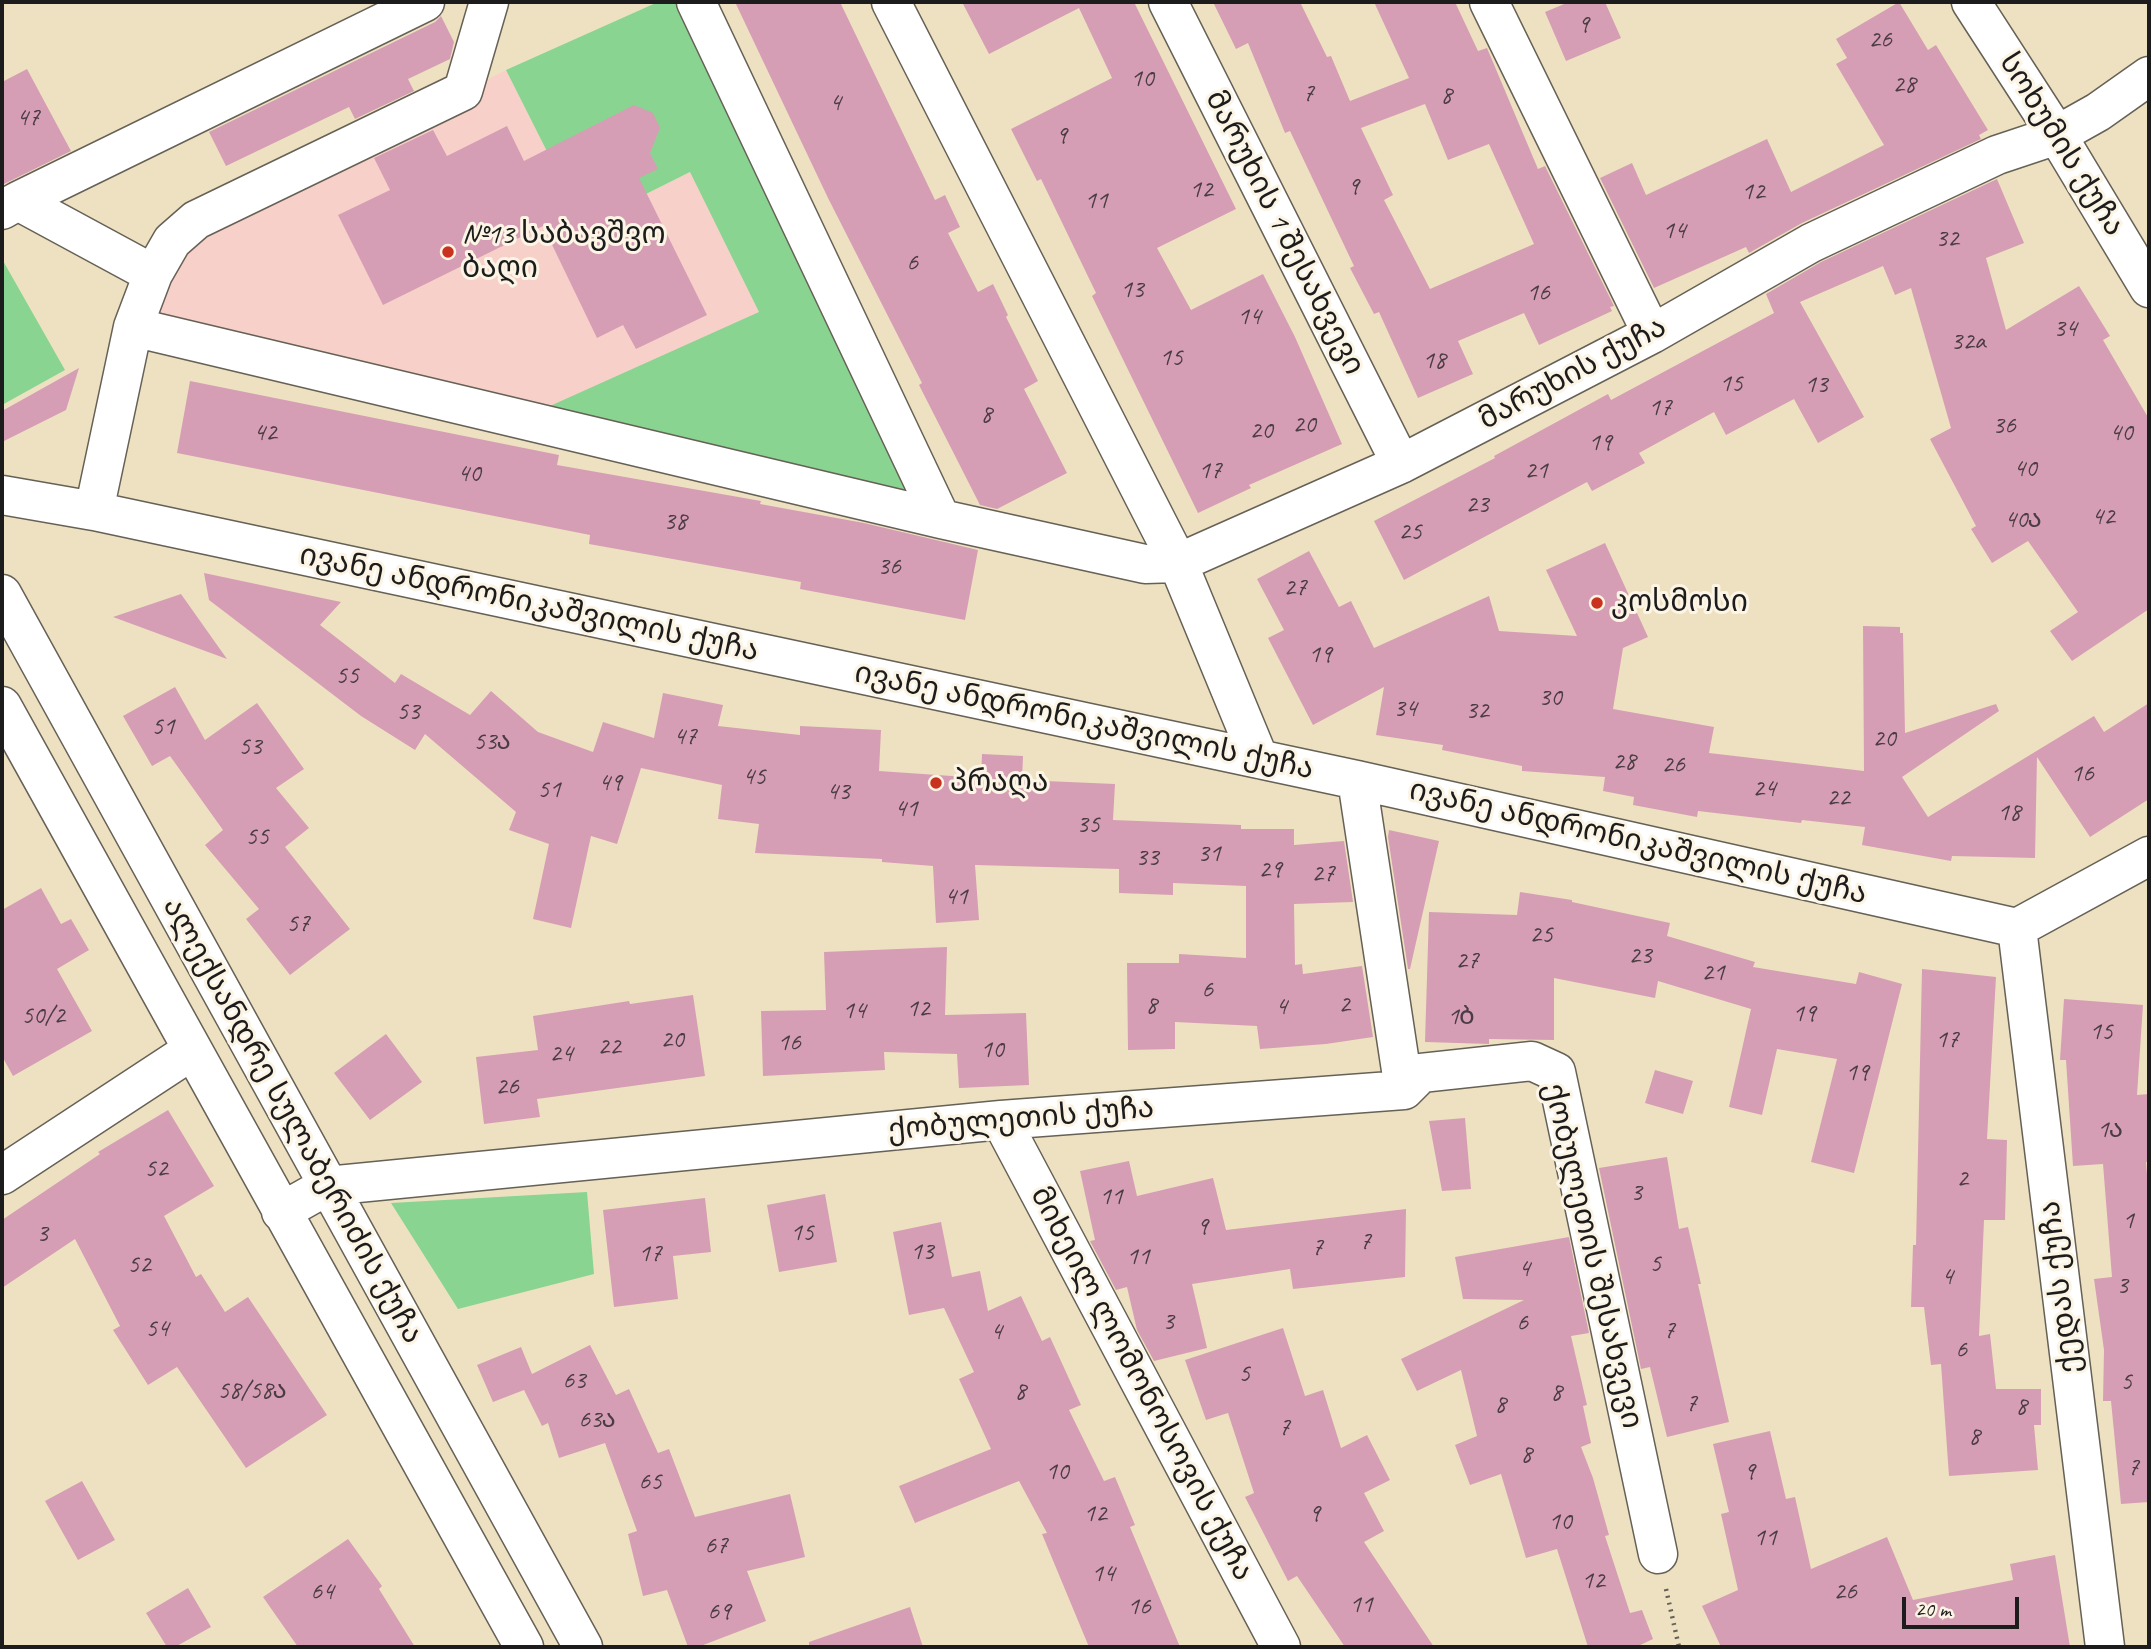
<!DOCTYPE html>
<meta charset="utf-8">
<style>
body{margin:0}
#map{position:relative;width:2151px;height:1649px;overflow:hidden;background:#eee1c1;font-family:Caveat,sans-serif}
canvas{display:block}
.frame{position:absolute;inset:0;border:4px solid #1c1c1c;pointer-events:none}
.scale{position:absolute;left:1902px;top:1597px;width:117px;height:32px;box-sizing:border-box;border:4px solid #1c1c1c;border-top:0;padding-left:9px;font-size:21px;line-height:24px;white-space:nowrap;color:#1c1c1c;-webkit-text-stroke:5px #fcf5e5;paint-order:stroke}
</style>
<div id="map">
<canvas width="2151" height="1649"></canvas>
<div class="frame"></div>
<div class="scale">20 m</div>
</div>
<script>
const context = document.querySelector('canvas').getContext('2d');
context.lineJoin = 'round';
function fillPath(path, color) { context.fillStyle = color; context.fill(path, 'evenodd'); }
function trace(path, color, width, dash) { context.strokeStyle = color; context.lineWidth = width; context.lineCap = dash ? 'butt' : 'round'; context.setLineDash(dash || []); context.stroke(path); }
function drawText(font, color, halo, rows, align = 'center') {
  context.font = font + ' Caveat,"Noto Sans Georgian",sans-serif'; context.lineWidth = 6; context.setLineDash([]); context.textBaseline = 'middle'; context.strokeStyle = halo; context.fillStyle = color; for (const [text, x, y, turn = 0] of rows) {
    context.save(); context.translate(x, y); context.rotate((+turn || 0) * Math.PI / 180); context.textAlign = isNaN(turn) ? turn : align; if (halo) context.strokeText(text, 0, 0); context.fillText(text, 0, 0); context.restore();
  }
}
fillPath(new Path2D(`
 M506,70l78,155 106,-53 70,140 -239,107 -388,-92 39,-86z`), '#f7d1c9');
fillPath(new Path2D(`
 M658,2h38l245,517 -420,-100 238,-107 -69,-140 -106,53 -78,-155z
 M2,259l63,111 -63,35z
 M587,1192l7,82 -136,35 -67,-106z`), '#89d491');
fillPath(new Path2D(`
 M735,2h105l95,198 10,-5 15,32 -12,6 30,59 15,-8 15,31 -2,2 32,64 -14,8 43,84 -70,36 -17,-4 -61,-120 3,-2 -94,-185z
 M962,2h172l102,207 -79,39 34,62 72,-36 32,63 47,107 -93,41 2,3 -53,25 -106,-217 4,-3 -55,-114 -4,2 -26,-52 101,-51 -33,-70 -90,46z
 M1213,2h87l27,55 4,-1 19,45 59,-23 -35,-76h81l23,49 9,-3 51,121 7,-3 69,140 -4,1 2,4 -73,34 -15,-32 -66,28 15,33 -55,24 -39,-86 -5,2 -24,-46 4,-2 -64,-135 -5,2 -37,-90 -12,6zM1425,104l23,56 41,-16 45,100 -104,45 -46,-89 9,-5 -32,-67z
 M1569,2h36l16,36 -55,23 -21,-49z
 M1899,2l29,48 8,-5 52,85 -9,5 2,4 -179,84 -53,30 -3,-6 -92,41 -54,-110 32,-15 14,32 121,-56 24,53 93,-47 -48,-81 11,-6 -11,-19z
 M441,16l13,26 -4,17 -42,20 6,12 -59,28 -6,-12 -123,59 -17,-34 226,-110z
 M27,69l44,82 -69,34v-103z
 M634,105l19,8 7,15 -10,25 8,16 -19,9 68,137 -71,34 -13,-24 -26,13 -54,-112 -160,79 -45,-90 52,-25 -16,-32 59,-28 14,26 60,-30 17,35z
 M1997,179l27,64 -38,15 20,72 73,-44 31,50 -7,4 46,79v190l-77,52 -22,-30 28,-19 -50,-71 -36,22 -21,-34 5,-3 -46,-87 21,-11 -40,-140 -16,7 -12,-29 -83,36 64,115 -46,26 -24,-44 -68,36 -12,-23 -75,41 6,10 -53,28 -5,-9 -183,98 -30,-59 121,-63 -1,-2 114,-62 3,6 163,-87 -8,-19 55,-32z
 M79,368l-13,42 -64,32v-31z
 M190,381l369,74 -2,10 204,36 -1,3 104,19 114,27 -13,70 -165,-31 1,-7 -212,-38 1,-9 -413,-82z
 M1605,543l43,94 -25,11 -10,61 101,18 -5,26 155,18 -1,-145 37,1v6h3l2,100 91,-29 3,7 -97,66 26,40 166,-101 10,16 45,-29v96l-59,38 -53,-80 -2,101 -83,-2 -1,5 -89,-16 3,-18 -63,-7 -1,3 -103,-12 -1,6 -64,-12 1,-8 -31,-6 2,-14 -83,-6v-5l-80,-16 1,-5 -67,-10 8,-48 -71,38 -45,-87 16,-8 -27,-51 52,-28 30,56 12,-6 23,47 115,-52 10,35 78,5 -31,-66z
 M204,573l137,29 -21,23 75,58 6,-9 69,41 21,-24 47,41 55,20 10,-30 51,16 9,-45 60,12 -5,21 82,9v-9l81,4 -2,41 102,7 1,-24 41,2 -1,24 93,4 -2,36 128,5v4h53v16l50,-4 9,61 -59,2 1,61 7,-1 1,10 59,-8 11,71 -47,7 -66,5 -3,-23 -82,-4v27l-47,1 -1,-87h52v-9l67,4v-72l-73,-3v12l-54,-2v-24l-144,-4 4,55 -43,3 -3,-57 -51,-4v-3l-127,-6 4,-29 -41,-5 4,-34 -81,-17 -24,76 -26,-8 -20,92 -38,-9 16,-75 -40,-14 7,-18 -91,-78 -10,16 -54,-34 -152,-116z
 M181,594l46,65 -114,-42z
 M175,687l30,53 52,-37 47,66 -28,19 33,40 -24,19 65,82 -60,46 -44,-56 13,-10 -54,-64 18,-15 -53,-74 -18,10 -29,-50z
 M1389,830l50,11 -29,128h-2l-20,-132z
 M41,888l20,36 10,-5 18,31 -32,19 35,62 -79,45 -11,-20v-146z
 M1520,892l52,8v2l98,21 -3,13 88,26 -2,5 103,17 3,-12 43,12 -48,189 -43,-11 26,-103 -60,-10 -15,66 -33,-8 22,-98 -93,-28 -3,17 -101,-20v62l-65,-1v5l-64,-2 4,-130 88,3z
 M947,947l-2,68 81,-2 3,72 -70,3 -2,-34 -73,-2 1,18 -122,6 -2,-65 65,-1 -2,-58z
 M1922,969l74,8 -9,162 20,1 -2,80h-21l-5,116 11,-2 6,55h45v36h-7l4,45 -89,6 -8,-112 -10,1 -7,-58h-13l2,-62h3z
 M693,995l12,81 -168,23 3,18 -56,7 -8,-67 62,-7 -5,-34 96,-15 1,3z
 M2064,999l79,6 -6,90 12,-1v68h-3l3,35v305l-28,2 -10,-103h-8l1,-51 -10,-71 18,-2 -9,-113 -30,2 -7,-106h-6z
 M386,1034l36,48 -52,38 -36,-47z
 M1655,1070l38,11 -10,33 -38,-11z
 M168,1110l46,76 -50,30 32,61 5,-3 24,38 23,-15 79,118 -81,53 -69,-101 -29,18 -35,-55 7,-4 -45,-87 -73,49v-68l98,-66 -2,-2z
 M1465,1118l6,71 -29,2 -13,-70z
 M1667,1157l12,72 9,-2 13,57h-3l31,138 -62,15 -17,-70 -9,2 -42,-201z
 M1129,1161l8,35 76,-18 13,52 180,-21 -1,68 -112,12 -3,-20 -98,15 15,64 -53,13 -17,-31 -10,-43 -11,3 -26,-49 5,-1 -15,-69z
 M825,1194l12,68 -58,10 -12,-67z
 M705,1198l6,54 -38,4 5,43 -64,8 -11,-97z
 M941,1222l11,55 28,-6 8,40 33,-15 21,45 8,-4 31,68 -12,5 35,71 11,-4 20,48 -5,2 50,120h-91l-47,-113 5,-1 -28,-52 -104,42 -16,-37 92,-37 -32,-70 15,-7 -30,-64 -35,7 -16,-83z
 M1569,1237l20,96 -18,3 16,69 -4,1 8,37 -10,4 12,31 16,57 -4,1 25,77 12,-3 11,29 -17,8h-48l-31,-98 -31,9 -25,-84 -31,11 -15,-40 22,-9 -16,-66 -44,21 -16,-32 123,-59 -61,-1 -8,-42z
 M1283,1328l22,68 18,-6 18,58 26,-13 23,45 -26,13 20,38 -20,11 70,105h-89l-48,-71 -9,5 -43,-84 9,-4 -26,-80 -22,7 -21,-60z
 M590,1345l26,50 13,-6 29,64 11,-4 26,68 95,-23 15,63 -58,14 19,50 -68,26h-10l-21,-57 -24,6 -15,-62 9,-3 -32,-88 -46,15 -11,-35 -6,3 -18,-36 -31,12 -16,-37 44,-18 11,27z
 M1770,1431l16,68 9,-2 16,72 76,-32 26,63 100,-20 -3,-16 45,-9 15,92h-349l-19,-41 36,-16 -17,-76 8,-2 -16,-68z
 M82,1481l33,59 -37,20 -33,-59z
 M348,1539l34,47 -3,3 36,58h-117l-35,-50z
 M188,1588l23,39 -36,20h-8l-21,-34z
 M910,1607l13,40h-114v-5z`), '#d69eb4');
const minor = new Path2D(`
 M696,2l245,517
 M891,2l287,561 81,196
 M1168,2l233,462
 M1489,2l163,332
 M1971,2l86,133 92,153
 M18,201l407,-199
 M2,210l16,-9 135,73
 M133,327l808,192 204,45 33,-1 223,-99 251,-130 159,-91 186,-88 60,-20 41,-23 51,-36
 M2,495l92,16 1263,269 660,148 132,-72
 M94,511l39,-184 20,-53 19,-33 24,-21 267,-129 26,-89
 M2,594l581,1053
 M2,706l522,941
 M1357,780l47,310
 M2017,928l88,719
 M1404,1090l17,-17 111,-12 24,11 102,482
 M1001,1120l280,527
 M2,1175l189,-124
 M281,1212l46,-26 674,-66 403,-30`);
trace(minor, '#666156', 41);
trace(new Path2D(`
 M1666,1589l13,58`), '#666156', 4.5, [2, 5]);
trace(minor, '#fff', 38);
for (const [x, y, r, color] of [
 [448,252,7,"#c8321e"],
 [1597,603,7,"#c8321e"],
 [936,783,7,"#c8321e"]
]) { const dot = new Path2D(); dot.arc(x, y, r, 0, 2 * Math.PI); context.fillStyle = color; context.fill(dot); trace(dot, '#fcf5e5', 2.5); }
drawText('26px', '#4a3c42', null, [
 ["9",1583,25],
 ["26",1880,40],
 ["10",1142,79],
 ["28",1904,85],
 ["7",1308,94],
 ["8",1446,96],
 ["4",835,103],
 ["47",28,118],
 ["9",1061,136],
 ["9",1353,187],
 ["12",1201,190],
 ["12",1753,192],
 ["11",1096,201],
 ["14",1674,231],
 ["32",1947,239],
 ["6",912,263],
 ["13",1132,290],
 ["16",1538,293],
 ["14",1249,317],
 ["34",2065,329],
 ["32a",1968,342],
 ["15",1171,358],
 ["18",1434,361],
 ["15",1731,384],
 ["13",1816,385],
 ["17",1660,408],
 ["8",986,415],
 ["20",1304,425],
 ["36",2004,426],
 ["20",1261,431],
 ["42",265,433],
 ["40",2121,433],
 ["19",1600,443],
 ["40",2025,469],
 ["17",1210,471],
 ["21",1536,471],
 ["40",469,474],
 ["23",1477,505],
 ["42",2103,517],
 ["40ა",2023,520],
 ["38",675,522],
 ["25",1410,532],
 ["36",889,567],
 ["27",1295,588],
 ["19",1320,655],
 ["55",347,676],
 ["30",1550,698],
 ["34",1405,709],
 ["32",1477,711],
 ["53",408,712],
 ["51",163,727],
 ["47",685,737],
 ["20",1884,739],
 ["53ა",492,742],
 ["53",250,747],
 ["28",1624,762],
 ["26",1673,765],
 ["16",2082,774],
 ["45",754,777],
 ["49",610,783],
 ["24",1764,789],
 ["51",549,790],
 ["43",838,792],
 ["22",1838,798],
 ["41",906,809],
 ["18",2009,813],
 ["35",1088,825],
 ["55",257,837],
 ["31",1209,854],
 ["33",1147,858],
 ["29",1270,870],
 ["27",1323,874],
 ["41",956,897],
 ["57",298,924],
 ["25",1541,935],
 ["23",1640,956],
 ["27",1467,961],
 ["21",1713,973],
 ["6",1207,990],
 ["2",1344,1005],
 ["8",1151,1006],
 ["4",1281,1007],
 ["12",918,1009],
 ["14",854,1011],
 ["19",1804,1014],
 ["50/2",43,1016],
 ["1ბ",1461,1017],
 ["15",2101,1032],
 ["20",672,1040],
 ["17",1947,1040],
 ["16",789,1043],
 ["22",609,1047],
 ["10",992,1050],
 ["24",561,1054],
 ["19",1857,1073],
 ["26",507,1087],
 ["1ა",2110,1130],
 ["52",156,1169],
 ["2",1962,1179],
 ["3",1636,1193],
 ["11",1111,1197],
 ["1",2128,1221],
 ["9",1202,1227],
 ["15",802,1233],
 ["3",42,1234],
 ["7",1365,1242],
 ["7",1317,1248],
 ["13",922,1252],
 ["17",650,1254],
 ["11",1138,1257],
 ["5",1655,1264],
 ["52",139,1265],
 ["4",1524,1269],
 ["4",1947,1277],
 ["3",2122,1286],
 ["3",1168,1322],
 ["6",1522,1323],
 ["54",157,1329],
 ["7",1669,1331],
 ["4",996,1332],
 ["6",1961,1350],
 ["5",1244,1374],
 ["63",574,1381],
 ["5",2126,1382],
 ["58/58ა",252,1391],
 ["8",1020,1392],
 ["8",1556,1393],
 ["7",1691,1404],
 ["8",1500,1405],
 ["8",2021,1407],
 ["63ა",597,1420],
 ["7",1284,1428],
 ["8",1974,1437],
 ["8",1526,1455],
 ["7",2133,1468],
 ["10",1057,1472],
 ["9",1749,1472],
 ["65",650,1482],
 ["12",1095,1514],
 ["9",1314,1514],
 ["10",1560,1522],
 ["11",1765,1538],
 ["67",716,1546],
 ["14",1103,1574],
 ["12",1593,1581],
 ["64",322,1592],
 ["26",1845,1592],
 ["11",1361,1605],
 ["16",1139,1607],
 ["69",719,1612]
]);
drawText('30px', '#1c1c1c', '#fcf5e5', [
 ["სოხუმის ქუჩა",2061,145,58],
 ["მარუხის 1 შესახვევი",1284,233,63],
 ["მარუხის ქუჩა",1573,374,-28],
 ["ივანე ანდრონიკაშვილის ქუჩა",529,604,12],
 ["ივანე ანდრონიკაშვილის ქუჩა",1084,722,12],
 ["ივანე ანდრონიკაშვილის ქუჩა",1638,843,13],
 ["ქობულეთის ქუჩა",1021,1120,-5],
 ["ალექსანდრე სულაბერიძის ქუჩა",292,1121,61],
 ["ქობულეთის შესახვევი",1592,1256,77],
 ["ქედას ქუჩა",2061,1287,-97],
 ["მიხეილ ლომონოსოვის ქუჩა",1141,1384,62]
]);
drawText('30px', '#1c1c1c', '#fcf5e5', [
 ["№13 საბავშვო",462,235],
 ["ბაღი",462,269],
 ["კოსმოსი",1611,603],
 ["პრაღა",950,783]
], 'left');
</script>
